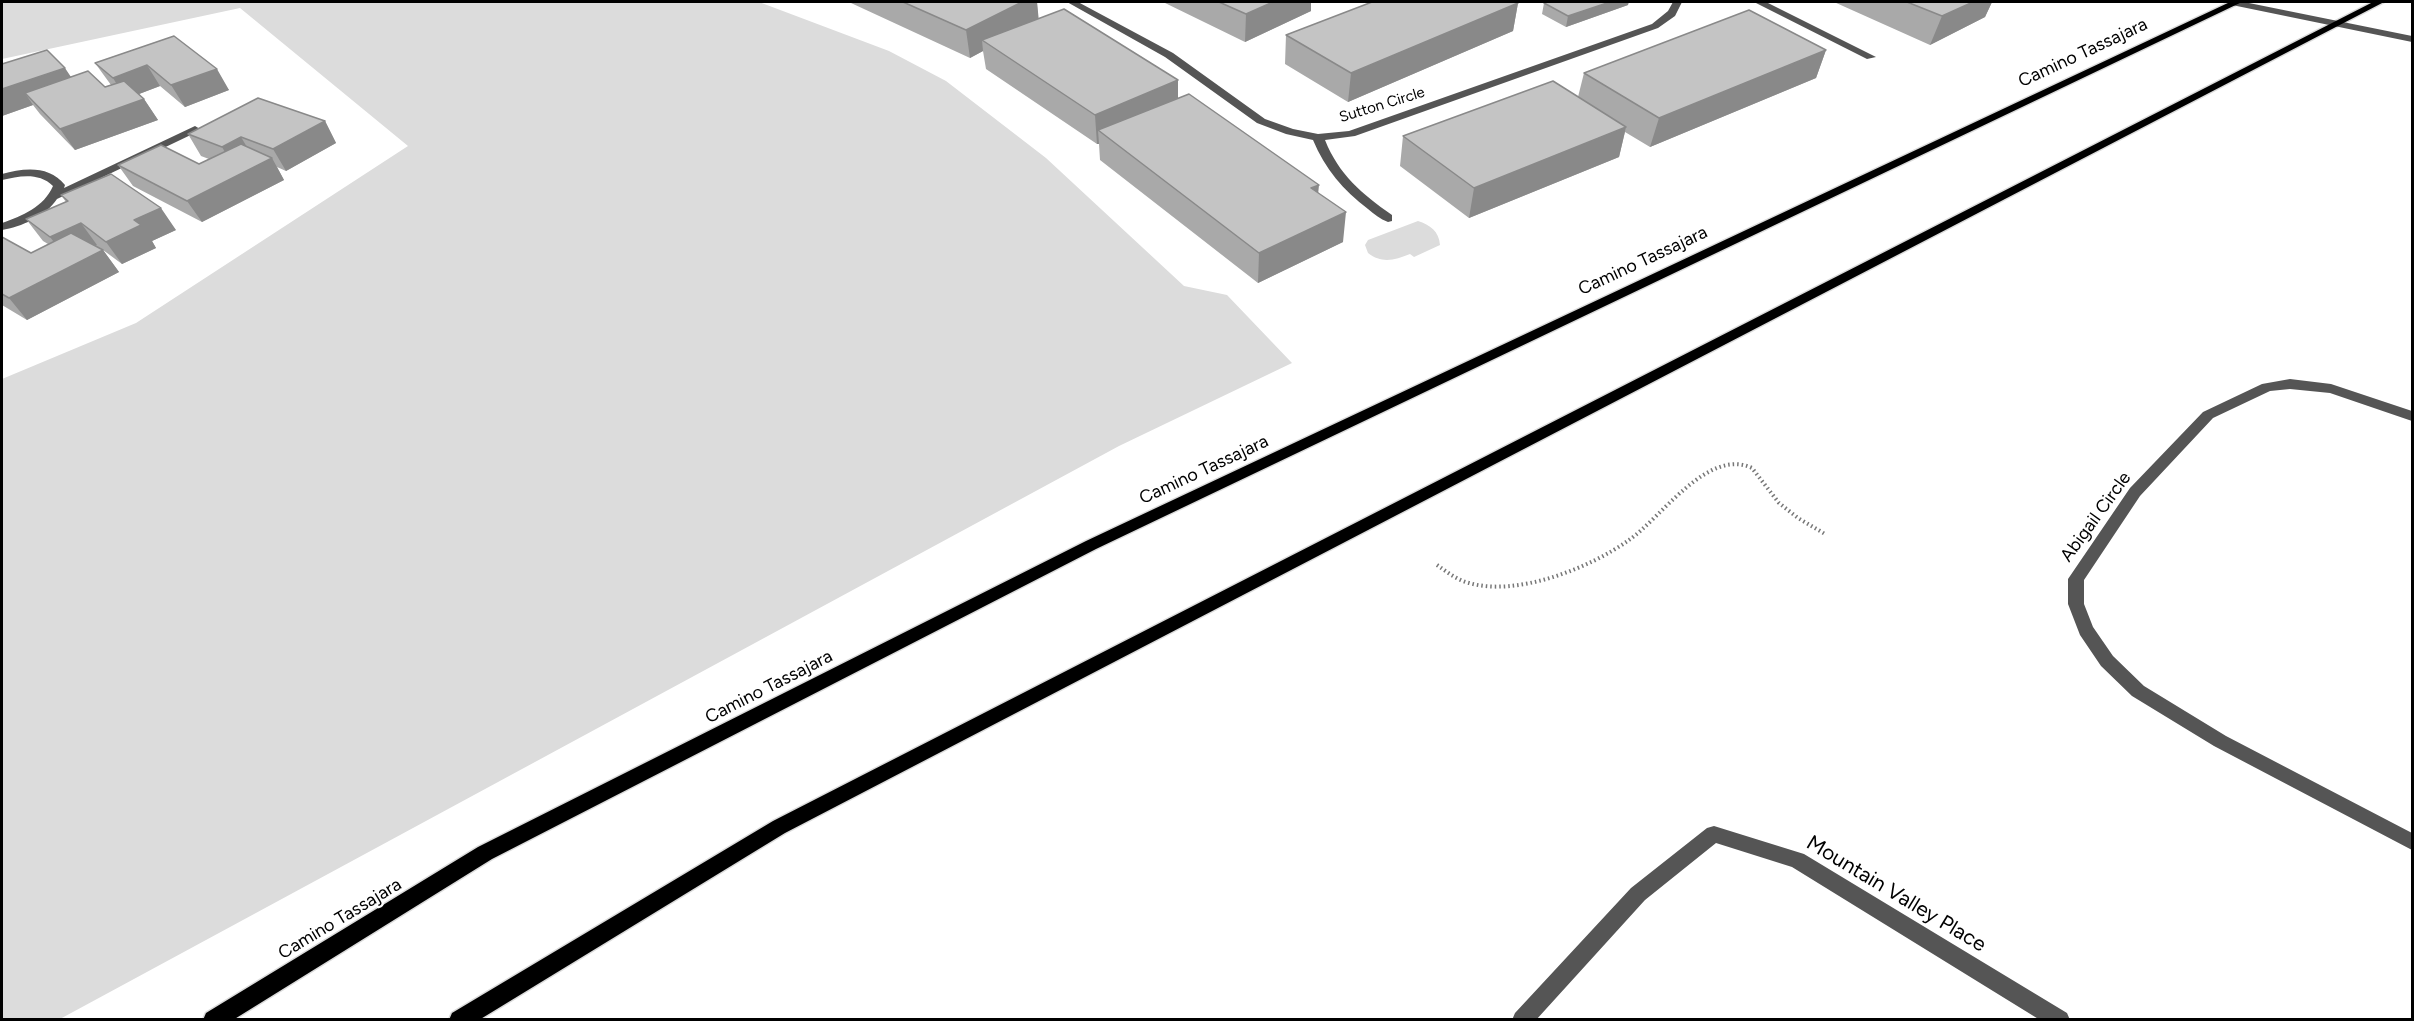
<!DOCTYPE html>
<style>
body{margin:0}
#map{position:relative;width:2414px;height:1021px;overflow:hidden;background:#fff;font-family:Figtree,sans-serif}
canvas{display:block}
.frame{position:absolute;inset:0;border:3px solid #000;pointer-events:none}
</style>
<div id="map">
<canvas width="2414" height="1021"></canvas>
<div class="frame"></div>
</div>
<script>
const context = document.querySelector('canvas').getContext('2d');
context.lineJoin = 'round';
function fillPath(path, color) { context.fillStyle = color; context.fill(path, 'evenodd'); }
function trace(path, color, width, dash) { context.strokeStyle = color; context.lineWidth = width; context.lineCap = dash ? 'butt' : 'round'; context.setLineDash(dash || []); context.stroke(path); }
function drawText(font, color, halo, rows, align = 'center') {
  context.font = font + ' Figtree,sans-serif'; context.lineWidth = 4.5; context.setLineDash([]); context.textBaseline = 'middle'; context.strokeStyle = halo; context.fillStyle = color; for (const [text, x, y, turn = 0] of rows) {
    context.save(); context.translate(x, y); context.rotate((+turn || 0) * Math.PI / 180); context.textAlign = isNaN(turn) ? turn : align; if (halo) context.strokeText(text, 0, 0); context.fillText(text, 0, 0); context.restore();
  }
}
fillPath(new Path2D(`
 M2,2h757l130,49 57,30 100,77 138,128 43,9 65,68 -173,83 -1059,573h-58v-640l134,-56 272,-177 -168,-138 -238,51z
 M1418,221c12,4 21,10 22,24l-26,12 -4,-3c-15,6 -28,10 -42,-1l-3,-8 3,-5z`), '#dcdcdc');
const major = new Path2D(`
 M2230,2h12l-1146,547 -604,310 -259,161h-30l3,-7 272,-166 608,-306z
 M2373,2h11l-1599,831 -306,187h-30l3,-7 321,-192z`);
trace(major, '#dbdbdb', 3);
trace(new Path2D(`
 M1437,565c10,7 20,15 32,18 48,14 121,-15 160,-43 32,-22 79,-93 123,-72l27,35 19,15 27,16`), '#777', 4, [1.5, 3]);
fillPath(new Path2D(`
 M1067,2h11l95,51 92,66 28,10 25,5 31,-3 303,-107 16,-13 5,-9h9l-7,14 -17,12 -303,108 -30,4c14,35 37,54 67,75v6l-4,1c-8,-3 -14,-8 -20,-13 -25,-19 -43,-40 -55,-69l-27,-6 -29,-11 -92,-66z
 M1754,2h12l110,55 -9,2z
 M2227,2h17l168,34v6l-180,-37z
 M195,126l5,3 -1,2 -142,68c-11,17 -36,28 -55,31v-7c20,-7 42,-16 51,-37 -14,-14 -34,-10 -51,-6v-6c22,-6 47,-9 63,11l-1,3z
 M2290,379l41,5 81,27v10l-82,-28 -40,-4 -20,2 -57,27 -73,78 -56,84v24l9,23 20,29 31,30 82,50 186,97v17l-198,-104 -82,-50 -31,-30 -21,-31 -12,-31v-25l62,-91 73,-76 59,-28z
 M1714,826l90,28 263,159 3,7h-30l-248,-153 -76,-24 -71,57 -109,120h-24l3,-7 116,-125 76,-60z`), '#555');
fillPath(major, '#000');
fillPath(new Path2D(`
 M851,2h186l1,17 140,61v19l140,94 25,49 -85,41 -158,-123 -1,-16h-2l-111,-75 -3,-18 -13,7 -119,-55z
 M1163,2h148v9l-66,31z
 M1834,2h158l-7,15 -55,28z
 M1518,3l-5,28 -165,71 -63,-38 1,-29z
 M1544,3l84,2 -62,22 -24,-13z
 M174,36l55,54 -44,17 -25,-21 -21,8 5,5 14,21 -83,30 -35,-36 -7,-9 -31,11v-52l69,13 34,10 6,-2 -16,-22z
 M1826,50l-10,28 -166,69 -25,-15 -6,25 -150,61 -69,-52 3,-30 175,-39 6,-24z
 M325,121l11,22 -50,28 -9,-4 7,13 -82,42 -69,-36 -15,-21 81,-1 10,-5 -8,-3 -13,-22z
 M61,195l115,35 -24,11 4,7 -34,16 -19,-14 16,22 -92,48 -25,-15v-68l29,16 17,-9 -5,-3 -17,-22 40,-17z`), '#a9a9a9');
fillPath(new Path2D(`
 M1022,2h15l2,20 -57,18 1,11 -13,7 -4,-28z
 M1273,2h38v9l-66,31 1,-28z
 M1610,2h19l-1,3 -62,22 2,-11z
 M1973,2h19l-7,15 -55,28 12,-29z
 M1518,3l-5,28 -165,71 3,-29z
 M1826,50l-10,28 -166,69 9,-29z
 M147,65l13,21 -34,13 -13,-21z
 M65,68l14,21 -54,4 8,12 -31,11v-27z
 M217,69l12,21 -44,17 -14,-22z
 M1178,80v28l-80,22 1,14h-2l-2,-29z
 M144,99l14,21 -83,30 -15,-21z
 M325,121l11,22 -50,28 -13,-22z
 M1626,127l-7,30 -150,61 5,-30z
 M241,137l13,22 -19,10 -13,-22z
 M272,158l12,22 -82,42 -15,-21z
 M1319,185l-3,30 -5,-27z
 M161,208l15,22 -24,11 4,7 -34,16 -16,-22 28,-22z
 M1346,212l-3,30 -85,41 1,-30z
 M81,223l16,22 -30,14 -17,-22z
 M103,250l16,22 -92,48 -18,-22z`), '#898989');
const building = new Path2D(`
 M903,2h119l-56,28z
 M1219,2h54l-27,12z
 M1372,2h143l3,1 -167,70 -65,-38z
 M1547,2h63l-42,14 -24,-13z
 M1907,2h66l-31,14z
 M1064,9l114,71 -83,35 -113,-75z
 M1749,10l77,40 -167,68 -75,-45z
 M174,36l43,33 -46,16 -24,-20 -34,13 -18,-15z
 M47,50l18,18 -63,21v-25z
 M88,71l17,16 19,-6 20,18 -84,30 -35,-36z
 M1553,81l73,46 -152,61 -71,-52z
 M1189,94l130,91 -8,3 35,24 -87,41 -161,-123z
 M258,98l67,23 -52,28 -32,-12 -19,10 -34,-13z
 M241,144l31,14 -85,43 -69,-36 43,-20 38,19z
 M111,174l50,34 -27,12 7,5 -35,17 -25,-19 -31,14 -24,-18 42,-18 -7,-6z
 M71,233l32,17 -94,48 -7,-4v-57l29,16z`);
fillPath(building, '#c4c4c4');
trace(building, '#898989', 1.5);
drawText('15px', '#000', '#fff', [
 ["Sutton Circle",1382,105,-17]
]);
drawText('18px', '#000', '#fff', [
 ["Camino Tassajara",2083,53,-25],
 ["Camino Tassajara",1643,261,-25],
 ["Camino Tassajara",1204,470,-25],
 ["Abigail Circle",2096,517,-54],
 ["Camino Tassajara",769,687,-27],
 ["Camino Tassajara",340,919,-31]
]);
drawText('21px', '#000', '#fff', [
 ["Mountain Valley Place",1896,894,31]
]);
</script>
